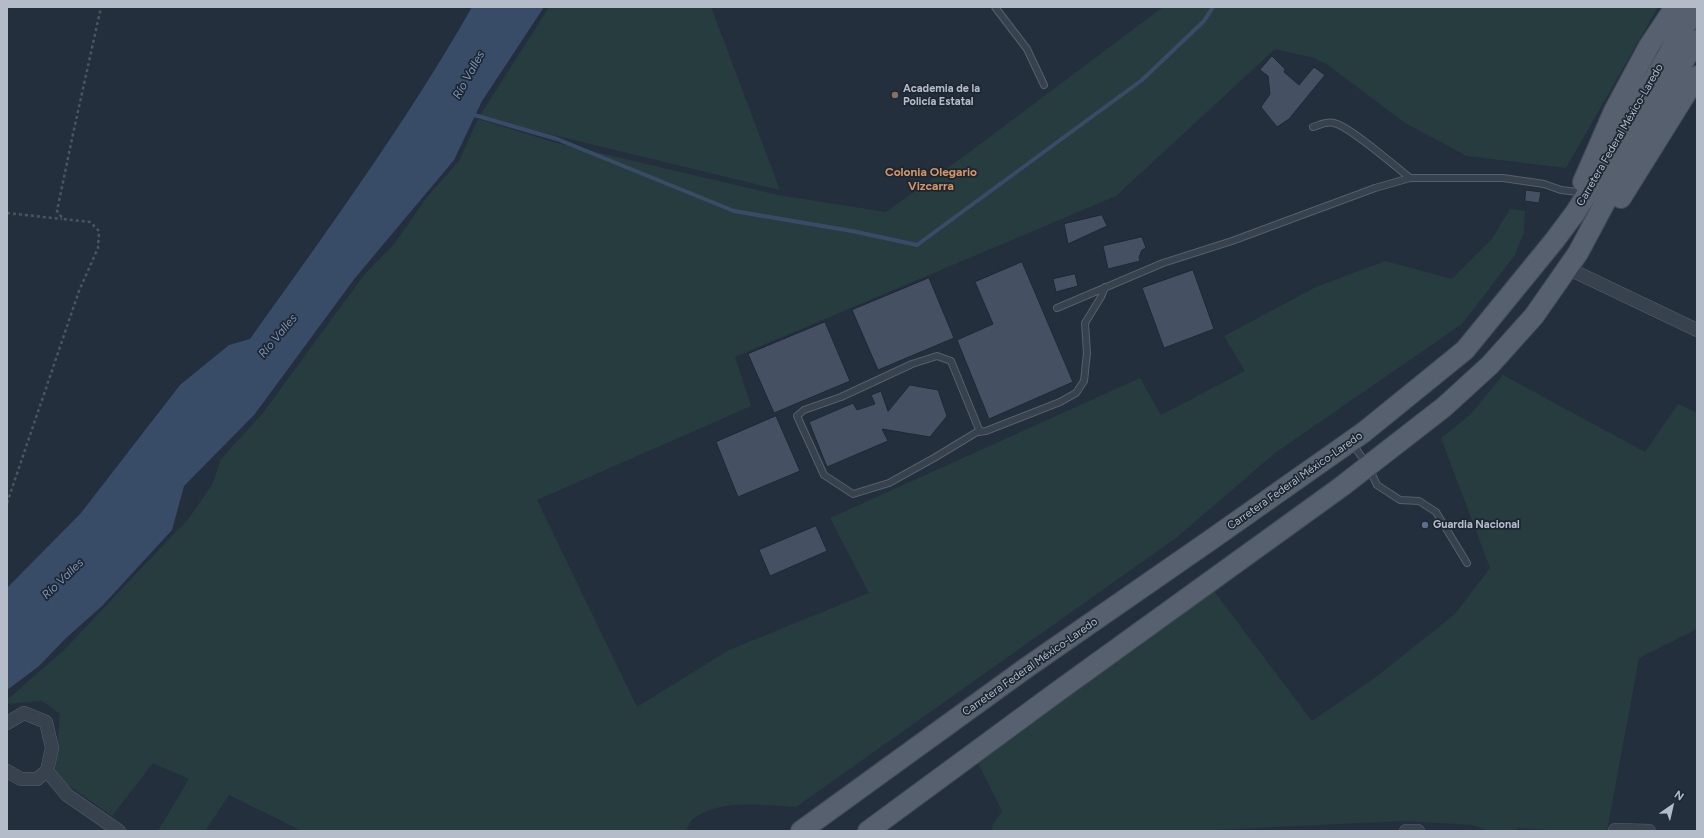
<!DOCTYPE html>
<meta charset="utf-8">
<style>
body{margin:0}
#map{position:relative;width:1704px;height:838px;overflow:hidden;background:#242f3e;font-family:Figtree,sans-serif}
canvas{display:block}
.frame{position:absolute;inset:0;border:8px solid #b4bcc9;pointer-events:none}
.north{position:absolute;left:1652px;top:786px;width:40px;height:40px;-webkit-text-stroke:3px #1d2633;paint-order:stroke;rotate:34deg;font-size:11px;font-weight:700;line-height:16px;text-align:center;color:#b4bcc9}
.north::after{content:'';display:block;margin:auto;width:14px;height:18px;background:#b4bcc9;clip-path:polygon(50% 0,100% 100%,50% 72%,0 100%)}
</style>
<div id="map">
<canvas width="1704" height="838"></canvas>
<div class="frame"></div>
<div class="north">N</div>
</div>
<script>
const context = document.querySelector('canvas').getContext('2d');
context.lineJoin = 'round';
function fillPath(path, color) { context.fillStyle = color; context.fill(path, 'evenodd'); }
function trace(path, color, width, dash) { context.strokeStyle = color; context.lineWidth = width; context.lineCap = dash ? 'butt' : 'round'; context.setLineDash(dash || []); context.stroke(path); }
function drawText(font, color, halo, rows, align = 'center') {
  context.font = font + ' Figtree,sans-serif'; context.lineWidth = 3.5; context.setLineDash([]); context.textBaseline = 'middle'; context.strokeStyle = halo; context.fillStyle = color; for (const [text, x, y, turn = 0] of rows) {
    context.save(); context.translate(x, y); context.rotate((+turn || 0) * Math.PI / 180); context.textAlign = isNaN(turn) ? turn : align; if (halo) context.strokeText(text, 0, 0); context.fillText(text, 0, 0); context.restore();
  }
}
fillPath(new Path2D(`
 M549,7h162l69,183 -301,-73z
 M1163,7h495l-92,161 -99,-12 -62,-33 -77,-58 -14,-7 -39,-9 -159,147 -381,161 16,49 -214,94 100,207 92,-57 140,-57 -39,-75 310,-140 21,37 84,-44 -21,-35 92,-49 69,-26 67,18 40,-40 18,-30 15,2 -1,21 -9,23 -53,69 -187,129 -99,85 -380,269c-33,-1 -73,-9 -102,11 -3,2 -6,9 -8,13h-384l-73,-36 -24,36h-47l31,-52 -36,-16 -41,53 -57,-40 5,-62 -18,-13 -35,3v-4l57,-50 125,-132 23,-33 9,-26 42,-46 101,-138 31,-32 32,-46 32,-36 19,-42 75,23 225,53 108,17 77,-55z
 M1503,375l142,77 33,-48 19,9v216l-58,29 -32,173h-39l-51,-3 -1,3h-27l-17,-6 -69,-4 -209,10h-201l-1,-5 10,-15 -26,-52 238,-168 98,130 64,-44 79,-63 35,-46 -49,-130 29,-23z`), '#263c3f');
fillPath(new Path2D(`
 M472,7h72l-62,94 -28,59 -99,118 -101,137 -70,71 -12,44 -70,76 -36,32 -27,28 -32,24v-102l74,-75 99,-128 49,-40 21,-6c77,-108 156,-216 222,-332z`), '#394c67');
trace(new Path2D(`
 M471,114l86,25 177,72 118,20 65,14 225,-165 62,-59 9,-14`), '#394c67', 4);
const building = new Path2D(`
 M1272,56l13,13 -1,3 15,13 15,-18 11,8 -36,44 -12,8 -16,-20 9,-13 -2,-18 -8,-6z
 M1526,190l15,2 -2,11 -14,-2z
 M1102,215l5,11 -39,18 -4,-20z
 M1142,237l4,11 -4,2 -3,7 1,4 -32,8 -5,-23z
 M1022,262l51,120 -84,37 -32,-79 36,-16 -18,-42z
 M1193,270l21,59 -50,19 -22,-60z
 M1075,274l3,12 -22,6 -3,-13z
 M929,278l25,60 -76,32 -26,-60z
 M825,322l25,59 -76,32 -26,-59z
 M910,385l28,5 9,26 -17,21 -48,-8 6,12 -61,26 -18,-45 44,-19 4,7 18,-6 -4,-9 10,-4 7,20z
 M776,416l24,55 -62,26 -22,-55z
 M816,526l11,25 -57,25 -11,-26z`);
fillPath(building, '#455162');
trace(building, '#1f2835', 1);
const lane = new Path2D(`
 M995,7l32,42 17,36
 M1313,127c7,-2 13,-6 21,-4 15,3 61,43 76,55
 M1057,308l106,-45 69,-22 143,-53 35,-10h93l41,6 17,6 17,2
 M980,432l-29,-71 -14,-5 -25,8 -71,33 -37,13 -7,6 27,59 29,19 36,-11 45,-25 43,-26 9,-1 74,-29 16,-9 8,-12 3,-28 -2,-30 16,-26 4,-10
 M1352,443l16,23 9,19 23,15 19,1 17,11 31,51`);
const street = new Path2D(`
 M1567,268l130,62
 M7,723l17,-10 22,9 6,26 -5,23 -10,8h-16l-14,-8
 M47,771l20,24 52,36
 M1615,830l34,1
 M1406,831h12`);
const primary = new Path2D(`
 M1583,182l31,-71 35,-65 26,-39
 M1621,198l76,-122
 M801,831l225,-163 186,-129 152,-107 101,-82 89,-109 21,-28 30,-48 79,-138 13,-18
 M868,831l189,-139 284,-205 103,-80 46,-42 44,-49 44,-63 86,-161 33,-52`);
trace(lane, '#565f6c', 8);
trace(street, '#565f6c', 14);
trace(primary, '#414a57', 22);
trace(new Path2D(`
 M7,213l55,6
 M7,503l72,-212 19,-43 1,-17 -9,-9 -27,-3 -6,-8 16,-77 28,-127`), '#44595c', 2.5, [3, 3]);
trace(lane, '#38414e', 6);
trace(street, '#38414e', 13);
trace(primary, '#56606e', 20);
for (const [x, y, r, color] of [
 [895,95,4,"#8d6e63"],
 [1425,525,4,"#5c6f8a"]
]) { const dot = new Path2D(); dot.arc(x, y, r, 0, 2 * Math.PI); context.fillStyle = color; context.fill(dot); trace(dot, '#1d2633', 1.5); }
drawText('bold 11px', '#b4bcc9', '#1d2633', [
 ["Academia de la",903,89],
 ["Policía Estatal",903,102],
 ["Guardia Nacional",1433,525]
], 'left');
drawText('11px', '#b4bcc9', '#1d2633', [
 ["Carretera Federal México-Laredo",1620,135,-60],
 ["Carretera Federal México-Laredo",1295,481,-35],
 ["Carretera Federal México-Laredo",1030,667,-35]
]);
drawText('italic 12px', '#7c92b1', '#1d2633', [
 ["Río Valles",469,75,-61],
 ["Río Valles",278,336,-50],
 ["Río Valles",63,579,-44]
]);
drawText('bold 12px', '#d59563', '#1d2633', [
 ["Colonia Olegario",931,172],
 ["Vizcarra",931,186]
]);
</script>
